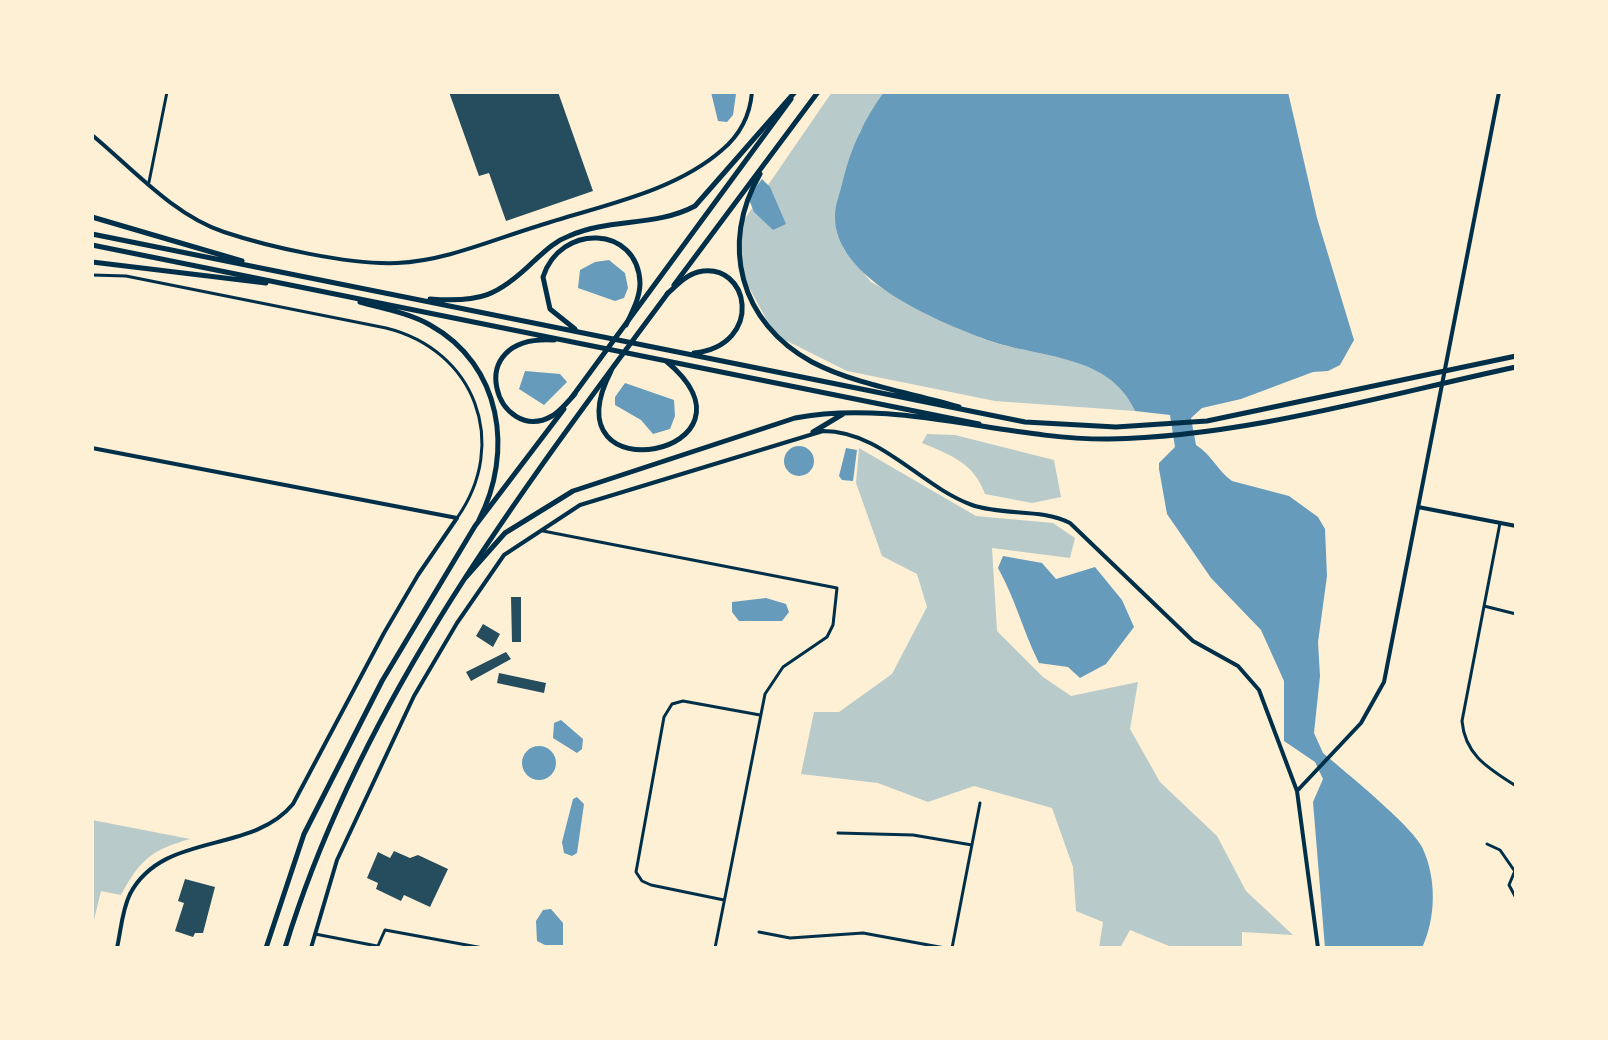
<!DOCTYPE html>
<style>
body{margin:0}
#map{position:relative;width:1608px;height:1040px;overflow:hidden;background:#fdf0d5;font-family:Signika,sans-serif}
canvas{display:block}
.frame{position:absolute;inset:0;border:94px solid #fdf0d5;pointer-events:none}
</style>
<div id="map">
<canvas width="1608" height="1040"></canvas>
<div class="frame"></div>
</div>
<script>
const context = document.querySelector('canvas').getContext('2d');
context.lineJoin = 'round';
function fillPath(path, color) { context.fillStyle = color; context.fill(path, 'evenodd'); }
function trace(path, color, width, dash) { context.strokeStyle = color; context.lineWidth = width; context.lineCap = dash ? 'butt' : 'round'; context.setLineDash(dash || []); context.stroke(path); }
fillPath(new Path2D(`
 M832,92h52l-25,41 -16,115 28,34c36,19 72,40 110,56 52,21 127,12 154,73l-140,-10 -148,-30 -72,-36 -35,-64v-45z
 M927,434l28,1 99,25 7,37 -29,6 -47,-9c-11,-31 -34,-39 -63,-51z
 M859,448l117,68 77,7 22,15 -5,20 -78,-10 5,83 46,46 28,19 67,-14 -8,47 30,53 57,54 29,55 47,44 -51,-3v16h-68l-44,-18 -10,18h-21l4,-26 -27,-11 -3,-44 -21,-59 -78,-22 -46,16 -50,-19 -77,-9 13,-62h25l53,-38 35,-67 -10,-33 -35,-18 -26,-73z
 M92,820l98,19c-39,11 -50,21 -69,56l-20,-4 -9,37z`), '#b9caca');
fillPath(new Path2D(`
 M711,92l25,2 -3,21 -6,7 -9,-1z
 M884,92h404l29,126 37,122 -14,25 -12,6 -15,1 -72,27 -39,9 -11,10 5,27c16,10 21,25 36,36l57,15 29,21 7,12 2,47 -9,66 2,34 -6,57 9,20c21,18 88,72 99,94 15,31 14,71 0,101h-97l-12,-146 10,-23 -8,-17 -31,-21v-60l-23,-51 -50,-52 -44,-64 -8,-45v-6l16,-16 -5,-32 -35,-4c-27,-60 -101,-52 -153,-73 -49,-19 -148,-60 -147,-122 0,-12 6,-25 8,-36 8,-32 21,-61 41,-88z
 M762,179l8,8 16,37 -13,6 -19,-18 -6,-15z
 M609,260l16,13 3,15 -4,10 -9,3 -37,-13 2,-18 15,-8z
 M525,371l35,3 7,8 -23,23 -25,-16z
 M625,383l49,17 1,16 -5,13 -17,5 -12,-14 -26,-15v-8z
 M784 461a15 15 0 1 1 30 0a15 15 0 1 1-30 0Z
 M846,448l11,2 -4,31 -11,-1 -3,-4z
 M1003,556l39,7 14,16 39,-12 27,33 12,27 -28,37 -26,14 -12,-11 -29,-4c-16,-32 -24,-65 -41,-95z
 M766,598l20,6 3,8 -7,9h-43l-7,-9v-10z
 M561,720l22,19 -1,10 -5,4 -24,-15 1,-15z
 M522 763a17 17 0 1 1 34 0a17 17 0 1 1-34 0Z
 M577,797l7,7 -7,49 -5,3 -8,-3 -2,-11 11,-43z
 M551,909l12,14v22h-18l-8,-4 -1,-20 7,-11z`), '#669bbc');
fillPath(new Path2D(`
 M449,92h109l35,99 -87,30 -17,-48 -10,3z
 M511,597h10v45h-9z
 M483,624l17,10 -7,13 -17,-11z
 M506,652l5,7 -40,22 -5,-9z
 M499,673l47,10 -2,10 -47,-10z
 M394,851l16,7 8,-3 30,14 -18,38 -26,-12 -3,6 -25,-12 2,-6 -11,-5 11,-26 12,6z
 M185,879l30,8 -12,46h-8l-2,4 -18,-6 9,-28 -6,-2z`), '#264d5e');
trace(new Path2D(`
 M149,182l18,-90
 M92,275l34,1 260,52c89,22 124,115 71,190
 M1500,523l-38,198c3,35 28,48 54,65
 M543,531l294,57 -4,37 -6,12 -44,30 -18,27 -50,254
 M1484,606l32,8
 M838,833l75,2 59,10
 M1487,844l13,6 16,23
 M1514,873l-5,12 7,13
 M724,900l-73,-15 -9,-4 -6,-9 28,-155 8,-13 11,-3 77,14
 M759,932l31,6 73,-5 82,15
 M315,934l62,12
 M377,948l8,-18 98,18
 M952,948l28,-145`), '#003049', 3);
trace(new Path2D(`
 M92,135c40,33 81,80 132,97 45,15 125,33 173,31 48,-2 95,-23 141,-37 60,-20 135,-33 184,-76 18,-15 28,-35 30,-58
 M92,448l365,70 -39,57 -34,58 -91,171c-42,51 -130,27 -163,90 -8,16 -9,36 -13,54
 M1418,507l98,19
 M1297,791l64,-68 23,-41 115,-590
 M311,948l26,-88 77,-164 43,-73 47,-68 76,-50 243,-74c58,0 97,55 149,74 32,11 69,3 98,18l123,118 45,25 21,24 38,101 21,157`), '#003049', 4);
trace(new Path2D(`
 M674,285l144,-193
 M572,397l219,-298
 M266,948l38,-114 78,-153 93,-155 89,-117
 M285,948c75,-246 232,-451 383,-655`), '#003049', 5);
trace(new Path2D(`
 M760,174c-41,70 -20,149 52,188 44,23 100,31 147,45
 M92,217l150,44
 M92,234l933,188 91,5 91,-6 309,-65
 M92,245l887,179
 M92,262l174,21
 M667,294c9,-8 19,-19 31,-22 52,-12 67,73 -4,81
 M430,299c50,4 68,-3 104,-38 11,-10 21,-20 35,-25 40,-18 87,-9 126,-30l100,-114
 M360,302c24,7 49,11 70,23 72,40 84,127 49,195
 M575,329l-25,-20 -7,-32c17,-54 95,-52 97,6 0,15 -8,29 -14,42
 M554,340c-96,-6 -56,107 -2,76 9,-5 16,-15 23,-22
 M611,371c-66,128 166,82 55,-10
 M813,432l30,-18
 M466,577l39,-44 68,-42 222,-73c103,-20 210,22 314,21 135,-2 275,-44 407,-72`), '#003049', 5);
</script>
